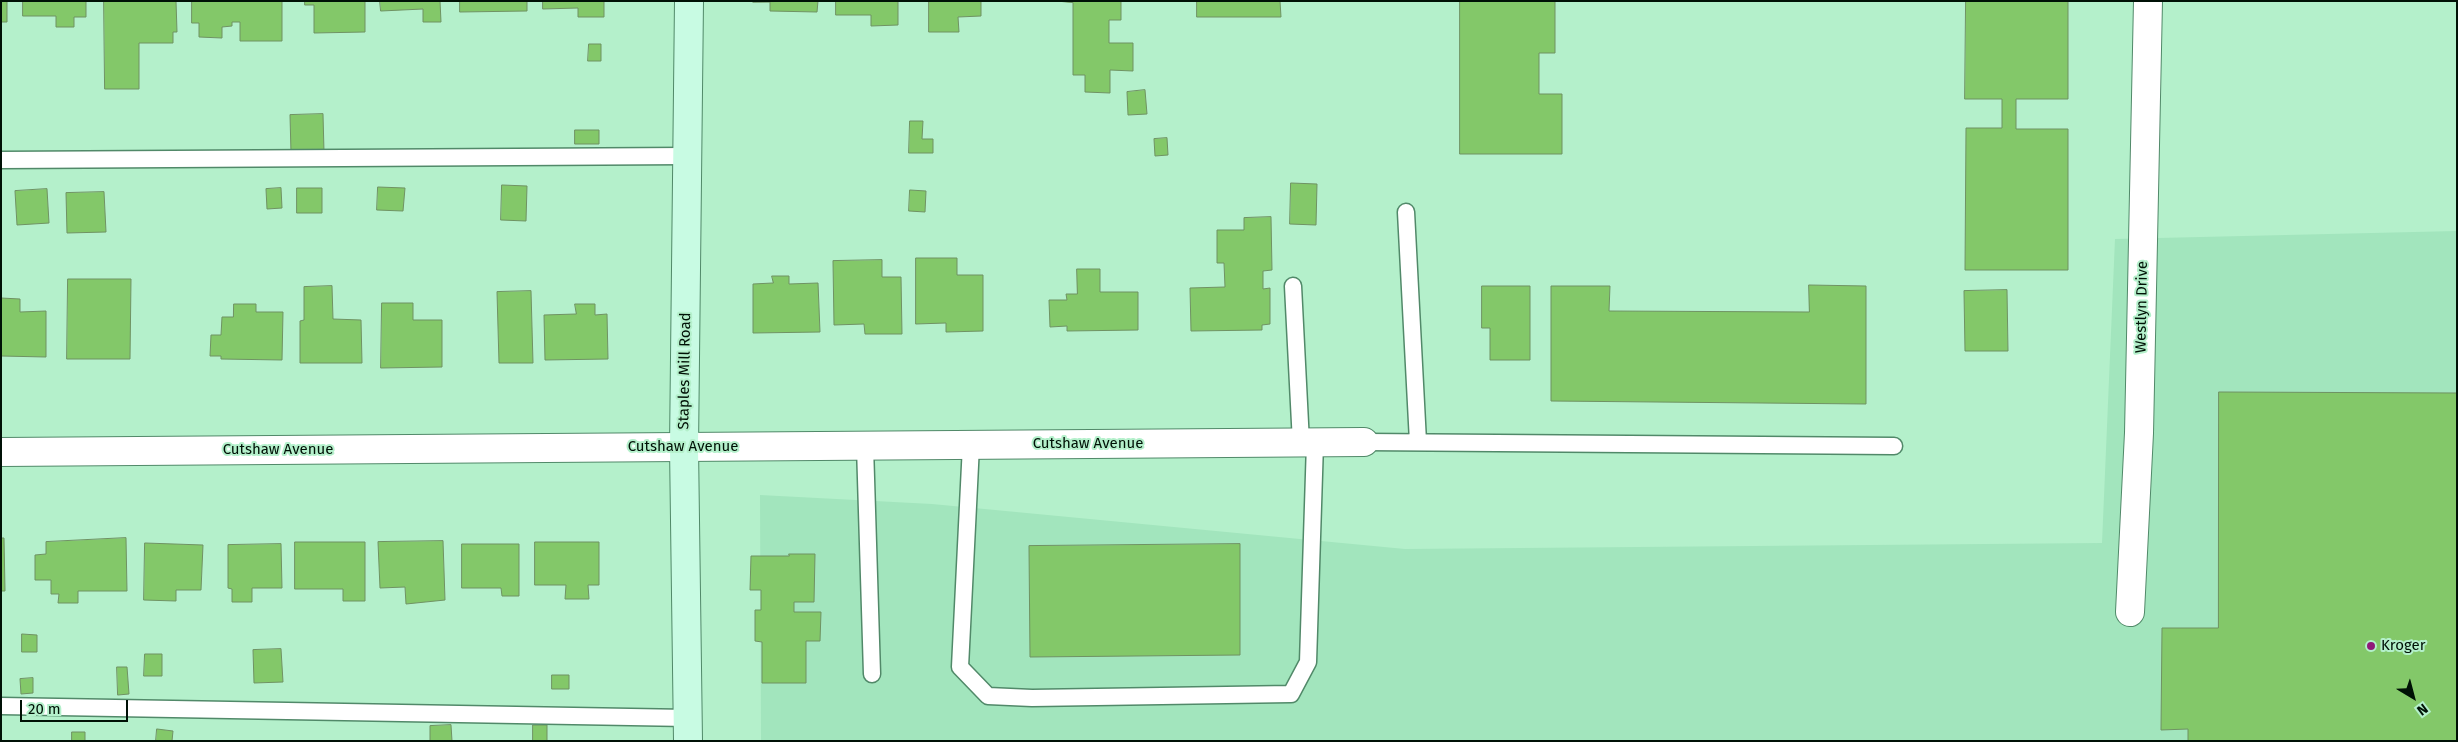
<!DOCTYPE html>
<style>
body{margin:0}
#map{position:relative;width:2458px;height:742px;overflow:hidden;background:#b4f0cb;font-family:"Fira Sans",sans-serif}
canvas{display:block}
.frame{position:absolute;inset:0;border:2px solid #001106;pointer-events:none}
.north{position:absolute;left:2388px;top:672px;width:50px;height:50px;-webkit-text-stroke:4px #b4f0cb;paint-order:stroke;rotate:143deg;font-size:14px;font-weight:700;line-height:20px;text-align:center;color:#001106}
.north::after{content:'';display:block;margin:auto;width:18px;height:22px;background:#001106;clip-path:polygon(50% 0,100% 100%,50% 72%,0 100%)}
.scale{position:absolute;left:20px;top:700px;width:108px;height:22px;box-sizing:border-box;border:2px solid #001106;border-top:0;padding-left:6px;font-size:15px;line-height:18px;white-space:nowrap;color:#001106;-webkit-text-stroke:4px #b4f0cb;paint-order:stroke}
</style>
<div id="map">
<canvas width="2458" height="742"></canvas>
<div class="frame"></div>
<div class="north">N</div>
<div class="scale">20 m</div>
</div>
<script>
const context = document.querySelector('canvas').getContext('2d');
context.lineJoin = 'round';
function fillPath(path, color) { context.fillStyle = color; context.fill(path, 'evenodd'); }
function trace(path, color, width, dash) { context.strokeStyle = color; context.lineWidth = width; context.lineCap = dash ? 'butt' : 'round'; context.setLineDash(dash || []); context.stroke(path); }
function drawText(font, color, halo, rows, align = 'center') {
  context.font = font + ' "Fira Sans",sans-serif'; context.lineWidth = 4; context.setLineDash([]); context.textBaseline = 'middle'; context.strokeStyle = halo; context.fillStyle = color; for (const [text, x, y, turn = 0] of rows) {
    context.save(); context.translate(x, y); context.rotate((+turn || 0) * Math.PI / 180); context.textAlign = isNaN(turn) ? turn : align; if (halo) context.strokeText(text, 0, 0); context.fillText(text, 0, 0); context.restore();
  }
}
fillPath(new Path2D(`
 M2457,231v510h-1696l-1,-246 172,9 473,45 697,-6 13,-304z`), '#a2e5bd');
const building = new Path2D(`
 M1,1h6v21h-6z
 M23,1h63v16h-12v10h-18v-11h-33z
 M104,1h72l1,31h-4v11h-34v46h-34z
 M192,1h90v40h-42v-19h-8v4l-10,1v11l-23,-1v-14h-7z
 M305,1h60v31l-51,1v-28h-9z
 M380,1h60l1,21h-18v-13l-42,2z
 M460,1h67v10l-67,1z
 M543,1h61v16h-26v-9l-35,1z
 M818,1l-1,11 -47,-1v-9h-17z
 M836,1h62v24l-27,1v-11h-35z
 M929,1h52v15l-23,1 1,15h-30z
 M1057,1h64v19h-12v23h24v28l-23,-1v23l-25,-1v-17h-12v-72z
 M1197,1h83l1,16h-84z
 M1460,1h95v52h-16v41h23v60h-102z
 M1966,1h102v98h-52v30h52v141h-103l1,-142h36v-29h-37z
 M589,44h12v17h-13z
 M1145,90l2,24 -19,1 -1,-23z
 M323,114l1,38 -33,1 -1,-38z
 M910,121h13l-1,18h11v14h-24z
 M575,130h24v14h-24z
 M1167,138l1,17 -13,1 -1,-17z
 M1291,183l26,1 -1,41 -26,-1z
 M502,185l25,1 -1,35 -25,-1z
 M378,187l27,1 -2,23 -26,-1z
 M281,188l1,20 -15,1 -1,-20z
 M297,188h25v25h-25z
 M47,189l2,34 -32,2 -2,-34z
 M910,190l16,1 -1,21 -16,-1z
 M104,192l2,40 -39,1 -1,-40z
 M1271,217l1,53 -9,1v18l7,-1v36l-8,1v5l-71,1 -1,-43 35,-1 -1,-24h-7v-33h27v-12z
 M916,258h41v17h26v56l-37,1v-9l-30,1z
 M882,260v17h19l1,57h-37l-1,-10 -30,1 -1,-64z
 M1077,269h23v23h38v38l-71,1v-5l-17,1 -1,-27h18l-1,-6h11z
 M772,276h17v8l29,-1 2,49 -67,1v-49l20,-1z
 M68,279h63l-1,80h-63z
 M1809,285l57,1v118l-315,-3v-115h59l-1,25 200,1z
 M332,286l1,33 28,1 1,43h-62v-42l4,-1v-33z
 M1482,286h48v74h-40v-32h-8z
 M2007,290l1,61h-43l-1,-60z
 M531,291l2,72h-34l-2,-71z
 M1,298l19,1v13l26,-1v46l-45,-1z
 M382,303h31v17h29v47l-61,1z
 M234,304h22v8h27l-1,48 -61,-1v-3h-11l1,-21h10l1,-18h11z
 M575,304h20v11l12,-1 1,45 -63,1 -1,-45 32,-1z
 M2219,392l238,1v348h-269v-12l-27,1 1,-102h56z
 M1,538h3l1,53h-4z
 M126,538l1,53h-49v12h-20l1,-9h-8v-14h-16v-25l11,-1v-12z
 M443,541l2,59 -39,4 -1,-17 -25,1 -2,-46z
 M295,542h70v59h-22v-12h-48z
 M535,542h64v43h-11l1,14h-24l1,-14h-31z
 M145,543l58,2 -2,45h-25v11l-32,-1z
 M281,544l1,44h-30v14h-20v-13l-4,-1v-43z
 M462,544h57v52h-17l-1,-8h-39z
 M1240,544v111l-210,2 -1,-111z
 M789,554h26l-1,48h-20v10h27l-1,29h-14v42h-44v-41l-7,-1v-31h6v-20h-11l1,-34h38z
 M22,634l15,1v17h-15z
 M281,649l2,33 -29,1 -1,-33z
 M145,654h17v22h-18z
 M117,667h10l2,27 -11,1z
 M552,675h17v14h-17z
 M33,678v15l-12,1 -1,-15z
 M451,725l1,16h-22v-15z
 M533,725h14v16h-14z
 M157,729l16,2 -1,10h-16z
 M72,732h13v9h-13z`);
fillPath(building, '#83c869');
trace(building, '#6f9263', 1);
const lane = new Path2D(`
 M1,160l686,-4
 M1406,212l12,230
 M1293,286l8,157
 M1364,442l530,4
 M971,445l-11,222 28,29 44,2 259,-4 17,-32 7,-219
 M865,446l7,228
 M1,706l687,12`);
const street = new Path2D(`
 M1,452l1363,-10
 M2130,612l9,-179 9,-432`);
const secondary = new Path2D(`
 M688,741l-4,-294 5,-446`);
trace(lane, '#518969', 19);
trace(street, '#518969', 30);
trace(secondary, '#518969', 30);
trace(lane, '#fff', 16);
trace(street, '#fff', 28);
trace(secondary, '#c8fbe3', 28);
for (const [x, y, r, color] of [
 [2371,646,5,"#901a79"]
]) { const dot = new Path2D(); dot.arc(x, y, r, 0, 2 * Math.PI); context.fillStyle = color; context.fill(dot); trace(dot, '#b4f0cb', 2); }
drawText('15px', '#001106', '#b4f0cb', [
 ["Westlyn Drive",2142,307,-89],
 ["Staples Mill Road",685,371,-89],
 ["Cutshaw Avenue",1088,444],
 ["Cutshaw Avenue",683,447],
 ["Cutshaw Avenue",278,450]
]);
drawText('15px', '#001106', '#b4f0cb', [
 ["Kroger",2381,646]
], 'left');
</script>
